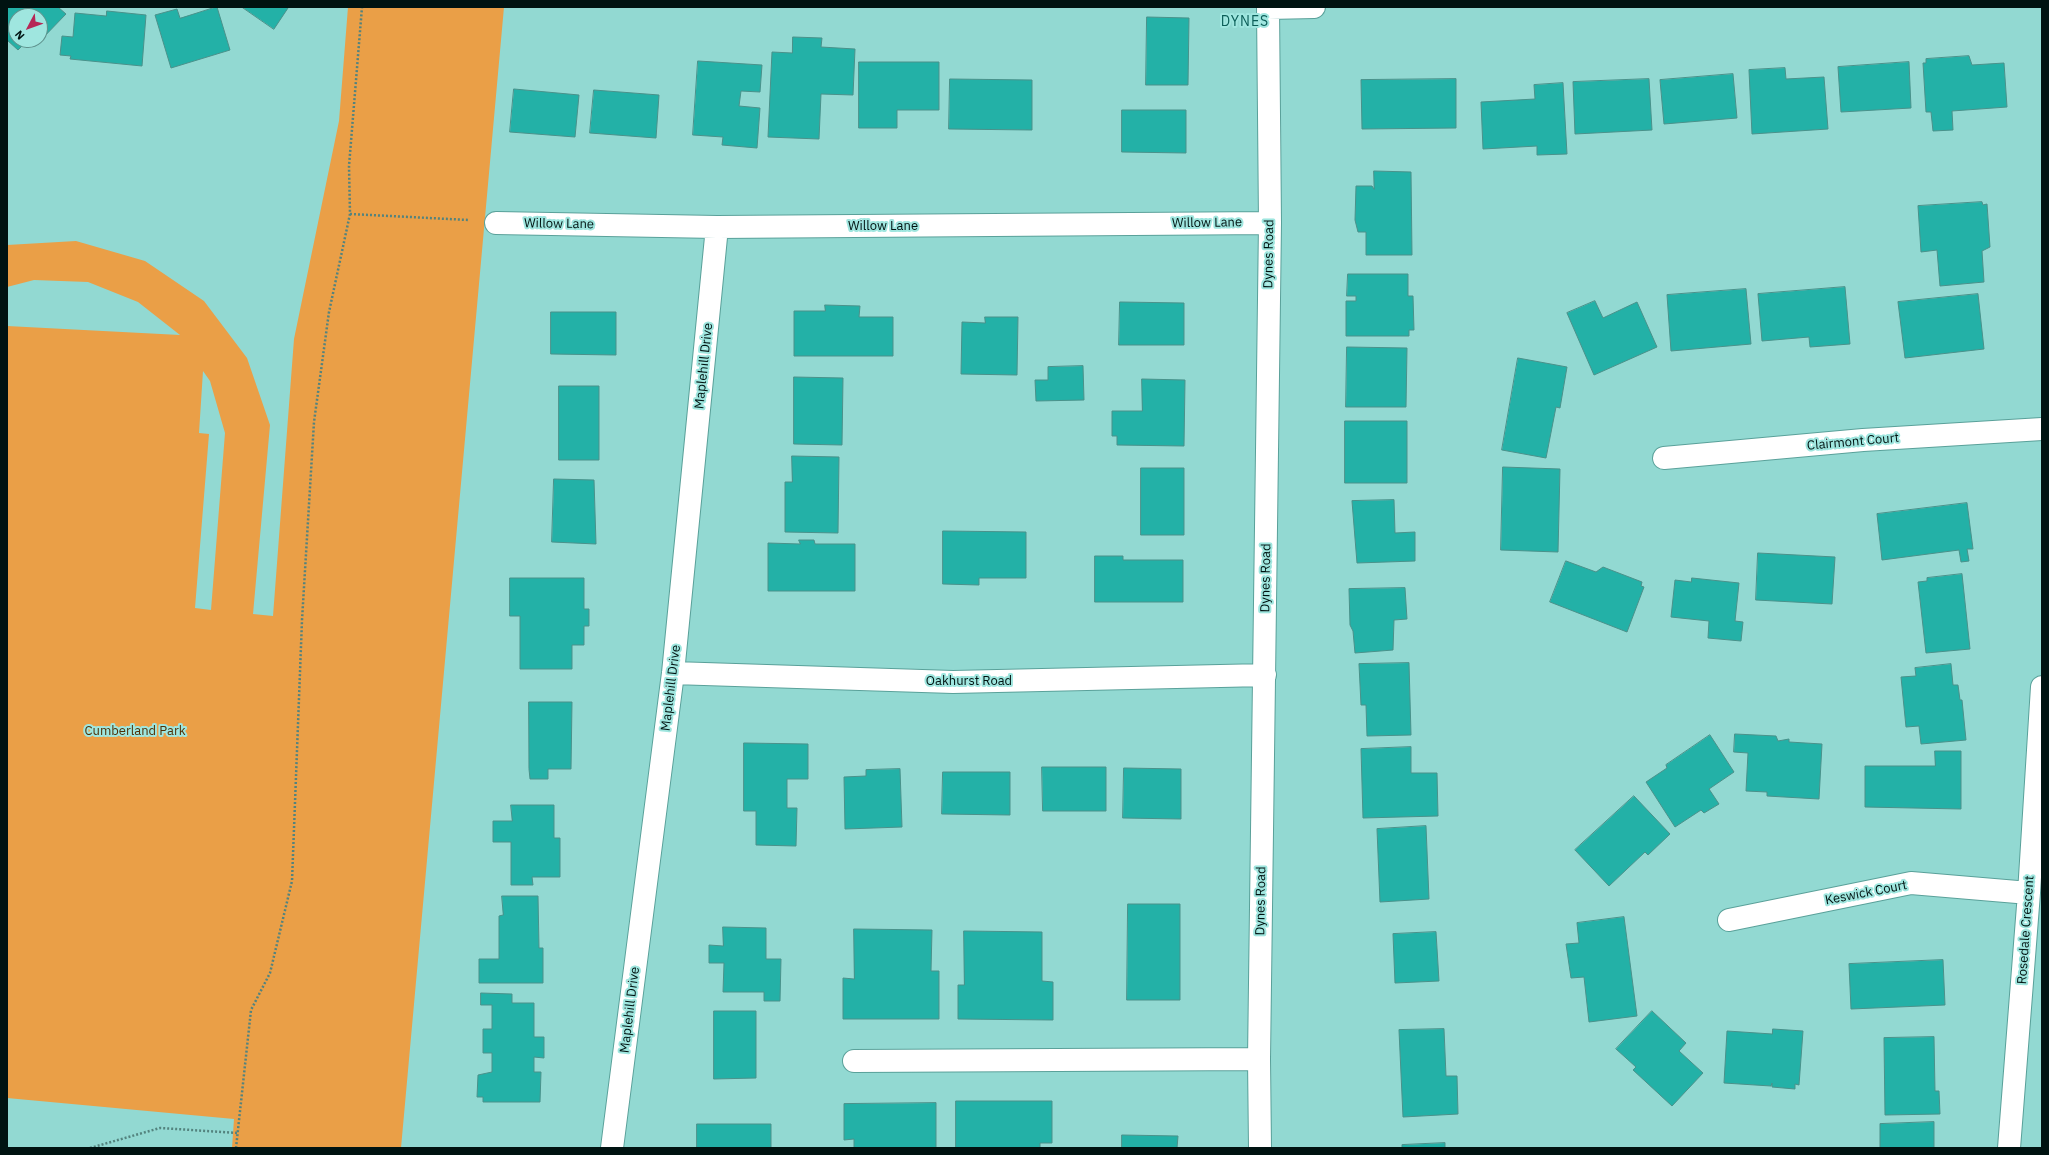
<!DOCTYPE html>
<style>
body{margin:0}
#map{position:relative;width:2049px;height:1155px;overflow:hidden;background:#92d9d2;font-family:"IBM Plex Sans",sans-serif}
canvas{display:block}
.frame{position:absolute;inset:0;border:8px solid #001311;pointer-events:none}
.north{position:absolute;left:8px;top:8px;width:40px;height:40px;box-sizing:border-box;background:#9fe6df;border:1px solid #5f928d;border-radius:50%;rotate:229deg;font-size:11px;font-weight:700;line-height:16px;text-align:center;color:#001311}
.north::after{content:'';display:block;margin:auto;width:14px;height:18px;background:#b62756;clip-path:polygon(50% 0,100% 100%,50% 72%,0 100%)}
</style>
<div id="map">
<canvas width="2049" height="1155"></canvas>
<div class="frame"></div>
<div class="north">N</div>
</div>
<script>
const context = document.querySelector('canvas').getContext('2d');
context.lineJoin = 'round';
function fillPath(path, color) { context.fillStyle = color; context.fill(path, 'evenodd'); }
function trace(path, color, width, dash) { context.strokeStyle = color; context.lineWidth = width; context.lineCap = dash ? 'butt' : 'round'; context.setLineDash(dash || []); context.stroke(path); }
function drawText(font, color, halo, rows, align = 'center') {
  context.font = font + ' "IBM Plex Sans",sans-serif'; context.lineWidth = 4; context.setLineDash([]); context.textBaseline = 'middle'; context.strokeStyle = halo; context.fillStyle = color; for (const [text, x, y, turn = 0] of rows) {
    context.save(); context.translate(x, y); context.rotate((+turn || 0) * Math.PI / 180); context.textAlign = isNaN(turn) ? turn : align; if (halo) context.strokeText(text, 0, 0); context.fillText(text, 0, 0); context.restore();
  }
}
fillPath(new Path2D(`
 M348,7h156l-103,1141h-169l2,-29 -227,-21v-772l173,9 -42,-33 -50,-20 -54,-2 -27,7v-42l69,-4 69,20 59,40 43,57 23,67 -17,189 20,2 21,-277 45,-218zM203,371l7,10 15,52 -14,177 -16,-2 14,-174 -10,-1z`), '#ea9f47');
const building = new Path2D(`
 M7,7h51l8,7 -28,29 -3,-3h5v-24h-24v24h12l-10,10 -11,-10z
 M217,7l13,43 -59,18 -16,-53 22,-6 3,9z
 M242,7h45l1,1 -14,21z
 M107,11l39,4 -4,51 -72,-7 1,-3 -11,-1 2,-19 11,1 2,-24 31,3z
 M1147,17l42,1 -1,67h-42z
 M793,37l29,1 -1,9 34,2 -2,46 -32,-1 -2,45 -51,-2 4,-85 20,1z
 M1969,56l3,9 32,-2 3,44 -55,4 1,19 -20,1 -2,-19h-5l-3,-49h3v-4z
 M698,61l64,4 -2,27 -19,-1 -2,15 21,2 -3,40 -35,-3 1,-8 -30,-2z
 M859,62h80v48h-42v18h-38z
 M1909,62l2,46 -70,4 -3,-45z
 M1785,68l1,11 38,-2 4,52 -76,5 -3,-64z
 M1733,74l4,44 -73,6 -4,-44z
 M950,79l82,1v50l-83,-1z
 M1456,79v49l-94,1 -1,-49z
 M1649,79l3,51 -77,4 -2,-52z
 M1563,83l4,71 -30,1v-9l-54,3 -2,-47 54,-3 -1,-14z
 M514,89l65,6 -4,42 -65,-5z
 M594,90l65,5 -3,43 -66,-5z
 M1122,110h64v43l-64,-1z
 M1374,171l37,1 1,83h-46v-23h-8l-3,-12 1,-34h16l2,3z
 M1982,202l1,3 4,-1 3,43 -8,4 2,31 -44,4 -3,-36 -16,2 -3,-46z
 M1348,274h60v22h5l1,34h-5v6h-63v-35h10v-5h-9z
 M1845,287l5,57 -40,3 -1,-10 -47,4 -4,-47z
 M1746,289l5,55 -80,7 -4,-56z
 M1978,294l6,55 -79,9 -7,-56z
 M1595,301l8,17 34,-16 20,45 -63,28 -27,-62z
 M1120,302l64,1v42h-65z
 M825,305l35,1 -1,11h34v39h-99v-45h31z
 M551,312h65v43l-65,-1z
 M985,317h33l-1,58 -56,-1 1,-52 23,1z
 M1347,347l60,1 -1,59h-60z
 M1518,358l49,9 -7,41 -4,-1 -10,51 -44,-8z
 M1083,366l1,34 -48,1 -1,-21h13v-13z
 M794,377l49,1 -1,67 -48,-1z
 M1142,379l43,1 -1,66 -67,-1v-9h-5v-25h30z
 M559,386h40v74h-40z
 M1345,421h62v62h-62z
 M792,456l47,1 -1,76 -53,-1v-50h7z
 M1503,467l57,2 -2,83 -57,-2z
 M1141,468h43v67h-43z
 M554,479l40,1 2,64 -44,-2z
 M1394,500l1,33 20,-1v29l-58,2 -5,-62z
 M1967,503l6,46h-6l2,12 -8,1 -2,-12 -77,10 -5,-46z
 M943,531l83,1v46h-47v7l-36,-1z
 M799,540h15l1,4h40v47h-87v-48l32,1z
 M1758,553l77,4 -3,47 -76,-4z
 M1095,556h28v4h60v42h-88z
 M1566,561l30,11 7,-5 39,15 -1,4 3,1 -17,45 -77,-30z
 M1962,574l8,75 -44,4 -8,-71 9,-1v-3z
 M510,578h74v31h5v17h-5v19h-12v24h-52v-53h-10z
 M1692,578l47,5 -4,38 8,1 -2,19 -33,-3 1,-17 -38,-4 4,-37 16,2z
 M1405,588l2,31 -13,1 -1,30 -38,3 -2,-22 -3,-6 -1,-36z
 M1409,663l2,72 -44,1 -1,-31h-5l-2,-41z
 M1951,664l2,21h5l2,15h2l4,40 -45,4 -2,-18 -13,1 -5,-50 15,-1 -1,-8z
 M529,702h43l-1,67h-23v10h-18l-1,-10z
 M1735,734l41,2 2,5 11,-2v3l33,2 -3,55 -52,-3v-4l-21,-1 2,-38 -14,-1z
 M1710,735l24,37 -25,17 10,15 -15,9 -3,-3 -26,17 -29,-45 21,-14 -1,-3z
 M744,743l64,1v35h-21v29h10l-1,38 -40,-1v-34h-12z
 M1411,747v26h26l1,43 -75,2 -2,-69z
 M1935,751h26v58l-96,-2v-41h70z
 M1042,767h64v44h-63z
 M1124,768l57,1v50l-58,-1z
 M900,769l2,58 -57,2 -1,-52 22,-1v-6z
 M943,772h67v43l-68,-1z
 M1634,796l36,38 -22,21 -3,-3 -36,34 -34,-36z
 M511,805h43v33h6v39h-28l1,8h-22v-43h-18v-21h19z
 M1426,826l3,73 -49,3 -3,-73z
 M502,896h36l1,52h4v35h-64v-24h20v-43l4,-1z
 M1128,904h52v96h-53z
 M1624,917l13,99 -48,6 -5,-45 -13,1 -5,-34 13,-1 -2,-20z
 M723,927l43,1v31h15l-1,42h-16v-9h-41l1,-29h-15v-18l14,1z
 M854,929l78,1 -1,41h8v48h-96v-41l11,1z
 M964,931l78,1v49l11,1v38l-95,-1v-34h6z
 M1436,932l3,49 -44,2 -2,-49z
 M1943,960l2,45 -94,4 -2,-45z
 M481,993l31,1v9h22v34h10v21l-10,-1v15h7l-1,30h-57v-5h-6l1,-22 14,-3v-19h-9v-24h9v-24h-11z
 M714,1011h42v67l-42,1z
 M1652,1011l34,32 -7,8 24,22 -31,33 -39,-36 3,-3 -20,-18z
 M1444,1029l2,47h11l1,38 -55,3 -4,-87z
 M1773,1029l30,2 -4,54 -4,-1v5l-23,-2v-4l-1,3 -47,-3 3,-52 45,3z
 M1934,1037l1,54h4l1,23 -55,1 -1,-77z
 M956,1101h96v42h-12v5h-84z
 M936,1103v45h-82v-9l-10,1v-36z
 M1934,1122v26h-54v-24z
 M697,1124h74v24h-74z
 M1122,1135l56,1 -1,12h-55z
 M1445,1143v5h-43v-3z`);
fillPath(building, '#23b1a7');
trace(building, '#4a918a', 1);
const minor = new Path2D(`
 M1268,8l46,-1
 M496,223l221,4 553,-4
 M1664,458l199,-18 179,-11
 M673,673l280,9 312,-7
 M1729,920l182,-37 118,10
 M854,1061l405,-2
 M612,1148l61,-475 44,-446
 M1260,1148l-1,-89 11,-836 -2,-216
 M2009,1148l20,-255 13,-206`);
trace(minor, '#5aa19a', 24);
trace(new Path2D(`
 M350,214l119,6
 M90,1148l70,-20 78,5
 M236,1148l15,-138 19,-37 22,-92 10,-261 12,-198 15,-110 21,-98 -1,-48 13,-159`), '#53837e', 2.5, [2, 2]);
trace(minor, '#fff', 22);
drawText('13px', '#001311', '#9fe6df', [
 ["Willow Lane",1207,223,-1],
 ["Willow Lane",559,224,1],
 ["Willow Lane",883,226],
 ["Dynes Road",1269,254,-89],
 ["Maplehill Drive",704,366,-84],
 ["Clairmont Court",1853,442,-5],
 ["Dynes Road",1266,578,-89],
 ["Oakhurst Road",969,681],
 ["Maplehill Drive",671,688,-83],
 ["Keswick Court",1866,893,-11],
 ["Dynes Road",1261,901,-89],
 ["Rosedale Crescent",2026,930,-86],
 ["Maplehill Drive",630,1010,-83]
]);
drawText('13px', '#4f3007', '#9fe6df', [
 ["Cumberland Park",135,731]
]);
context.letterSpacing = '1px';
drawText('14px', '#0b5d57', '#9fe6df', [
 ["DYNES",1245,22]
]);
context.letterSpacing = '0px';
</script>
